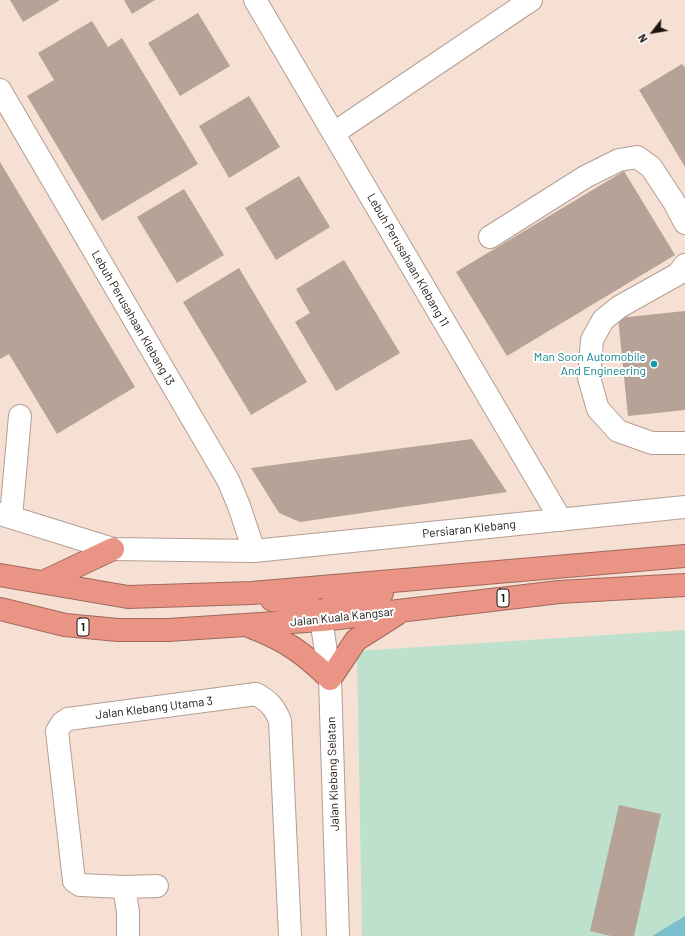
<!DOCTYPE html>
<style>
body{margin:0}
#map{position:relative;width:685px;height:936px;overflow:hidden;background:#f5e0d3;font-family:Barlow,sans-serif}
canvas{display:block}
.north{position:absolute;left:633px;top:12px;width:40px;height:40px;-webkit-text-stroke:3px #fff;paint-order:stroke;rotate:239deg;font-size:11px;font-weight:700;line-height:16px;text-align:center;color:#1c1510}
.north::after{content:'';display:block;margin:auto;width:14px;height:18px;background:#1c1510;clip-path:polygon(50% 0,100% 100%,50% 72%,0 100%)}
</style>
<div id="map">
<canvas width="685" height="936"></canvas>
<div class="north">N</div>
</div>
<script>
const context = document.querySelector('canvas').getContext('2d');
context.lineJoin = 'round';
function fillPath(path, color) { context.fillStyle = color; context.fill(path, 'evenodd'); }
function trace(path, color, width, dash) { context.strokeStyle = color; context.lineWidth = width; context.lineCap = dash ? 'butt' : 'round'; context.setLineDash(dash || []); context.stroke(path); }
function drawText(font, color, halo, rows, align = 'center') {
  context.font = font + ' Barlow,sans-serif'; context.lineWidth = 4; context.setLineDash([]); context.textBaseline = 'middle'; context.strokeStyle = halo; context.fillStyle = color; for (const [text, x, y, turn = 0] of rows) {
    context.save(); context.translate(x, y); context.rotate((+turn || 0) * Math.PI / 180); context.textAlign = isNaN(turn) ? turn : align; if (halo) context.strokeText(text, 0, 0); context.fillText(text, 0, 0); context.restore();
  }
}
fillPath(new Path2D(`
 M685,630v306h-323l-5,-285z`), '#bee1ce');
fillPath(new Path2D(`
 M685,916v20h-33z`), '#7bc1cd');
fillPath(new Path2D(`
 M10,0h50l-37,22z
 M124,0h31l-23,14z
 M198,13l32,53 -50,30 -32,-53z
 M92,21l16,26 14,-9 76,126 -96,57 -75,-125 27,-16 -16,-27z
 M682,64l3,4v99l-46,-77z
 M249,96l31,51 -51,31 -30,-52z
 M0,162l135,225 -78,47 -48,-80 -9,5z
 M624,171l51,84 -168,101 -51,-84z
 M299,176l31,51 -54,33 -31,-52z
 M184,189l40,66 -47,28 -40,-66z
 M344,260l56,93 -64,38 -41,-69 15,-9 -14,-24z
 M239,268l68,114 -56,33 -68,-113z
 M685,311v99l-57,6 -10,-98z
 M472,439l35,53 -207,30 -21,-9 -28,-45z
 M619,805l42,9 -27,122h-23l-21,-5z`), '#b6a296');
const minor = new Path2D(`
 M255,0l306,520
 M0,90l228,390 11,26 15,45
 M334,133l197,-133
 M490,237l95,-60 34,-17 18,-3 14,10 23,35 11,21
 M685,265l-7,9 -59,33 -16,13 -11,20 -3,38 9,31 20,22 34,12h33
 M0,514l113,35 141,2 431,-44
 M11,517l9,-101
 M320,612l10,67 8,257
 M124,887l33,-1
 M128,936v-24l-4,-25 -44,-2 -6,-4 -17,-150 5,-8 6,-4 188,-25c13,7 19,14 24,27l10,215`);
const highway = new Path2D(`
 M0,575l128,22 124,-4 433,-37
 M43,582l70,-33
 M272,600l31,4 17,8 16,-8 46,-11
 M0,609l65,16 53,5h50l154,-10 237,-28 126,-7
 M251,627c34,13 53,26 79,52l26,-39 41,-26`);
trace(minor, '#b39e93', 24);
trace(highway, '#a1685c', 24);
trace(minor, '#fff', 22);
trace(highway, '#e99485', 22);
for (const [x, y, r, color] of [
 [654,364,4,"#0f9aa8"]
]) { const dot = new Path2D(); dot.arc(x, y, r, 0, 2 * Math.PI); context.fillStyle = color; context.fill(dot); trace(dot, '#fff', 1.5); }
for (const [x, y, w] of [
 [503,598,12],
 [83,627,12]
]) { const box = new Path2D(); box.roundRect(x - w / 2, y - 9, w, 18, 3); context.fillStyle = '#fff'; context.fill(box); trace(box, '#1c1510', 1); }
drawText('bold 11px', '#1c1510', null, [
 ["1",503,598],
 ["1",83,627]
]);
drawText('12px', '#1c1510', '#fff', [
 ["Lebuh Perusahaan Klebang 11",408,260,60],
 ["Lebuh Perusahaan Klebang 13",133,318,60],
 ["Persiaran Klebang",469,529,-6],
 ["Jalan Kuala Kangsar",342,617,-6],
 ["Jalan Klebang Utama 3",154,708,-7],
 ["Jalan Klebang Selatan",333,774,-92]
]);
drawText('12px', '#0d838f', '#fff', [
 ["Man Soon Automobile",646,357],
 ["And Engineering",646,371]
], 'right');
</script>
